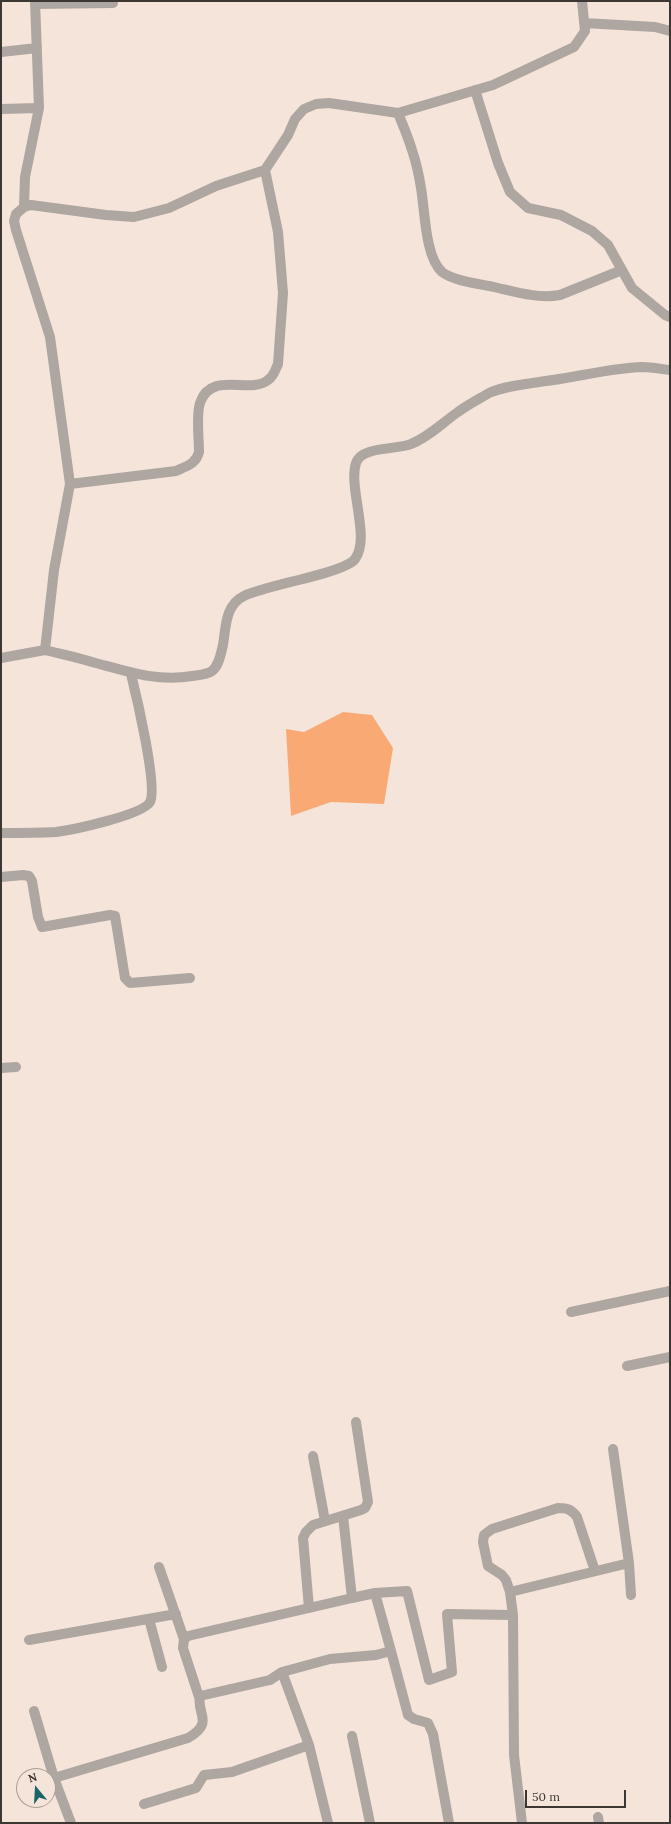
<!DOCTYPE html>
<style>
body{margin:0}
#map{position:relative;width:671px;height:1824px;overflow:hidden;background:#f5e4da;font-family:Lora,serif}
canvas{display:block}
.frame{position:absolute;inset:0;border:2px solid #3d3733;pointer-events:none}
.north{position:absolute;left:16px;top:1768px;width:40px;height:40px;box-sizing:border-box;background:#f5e4da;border:1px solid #ab9f97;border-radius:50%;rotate:342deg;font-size:11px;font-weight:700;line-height:16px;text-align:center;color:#3d3733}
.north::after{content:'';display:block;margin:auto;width:14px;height:18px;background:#186668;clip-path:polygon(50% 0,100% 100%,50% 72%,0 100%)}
.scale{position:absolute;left:525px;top:1790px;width:101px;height:18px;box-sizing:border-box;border:2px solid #3d3733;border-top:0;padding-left:5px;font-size:12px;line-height:14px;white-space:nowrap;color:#3d3733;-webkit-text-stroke:3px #f5e4da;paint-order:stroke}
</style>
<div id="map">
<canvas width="671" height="1824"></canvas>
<div class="frame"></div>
<div class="north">N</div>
<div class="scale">50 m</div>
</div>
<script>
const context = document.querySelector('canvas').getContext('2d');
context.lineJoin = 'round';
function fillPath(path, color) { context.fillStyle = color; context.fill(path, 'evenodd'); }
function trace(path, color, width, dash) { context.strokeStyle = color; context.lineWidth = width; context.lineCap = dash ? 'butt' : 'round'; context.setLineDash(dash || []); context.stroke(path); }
fillPath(new Path2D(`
 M343,712l29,3 21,33 -9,56 -53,-2 -40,14 -5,-87 18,3z`), '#f9aa74');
trace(new Path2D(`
 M35,1l4,107
 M35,4l78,-1
 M584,23l71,4 15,4
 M1,52l36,-4
 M475,90l23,73 12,29 18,16 33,7 31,16 16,14 24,43 33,27 5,2
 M1,109l38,-1 -14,69 -1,30
 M398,113c5,12 10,24 14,37 4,12 7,25 9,38 4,23 4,69 21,84 11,9 39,12 52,15 22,5 44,12 66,8l62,-25
 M70,484l106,-13c11,-5 20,-7 23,-19 0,-14 -3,-37 1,-49 11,-33 50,-8 68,-23 6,-4 7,-10 10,-16l5,-71 -5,-61 -13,-62
 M45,650c16,4 32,7 47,12 34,9 64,20 100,14 6,-1 14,-1 20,-5 7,-5 9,-18 11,-26 3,-18 2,-40 21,-49 22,-11 101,-23 111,-37 16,-21 -7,-71 1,-96 5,-17 41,-13 55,-19 18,-7 31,-21 47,-32 9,-7 21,-13 31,-19 18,-8 45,-10 64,-13 29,-4 59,-12 89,-13 9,0 19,2 28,3
 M1,658l44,-8 9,-80 16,-86 -20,-147 -34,-107 -2,-9 2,-7 8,-7 7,-2 75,10 28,2 35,-9 47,-22 49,-16 23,-35 7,-16 9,-10 12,-5 13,-1 69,10 95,-28 81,-38 11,-16 -3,-30
 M1,833c18,0 36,0 55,-1 16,-2 87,-17 94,-30 8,-15 -14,-108 -19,-128
 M1,877l22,-2 6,1 3,5 6,36 4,10 68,-12 5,1 10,62 5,5 60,-5
 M1,1068l15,-1
 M571,1312l99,-21
 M627,1366l43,-9
 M613,1449l16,114 2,32
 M313,1456l12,65
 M343,1516l9,82 23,-5
 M159,1567l25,72
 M510,1592l-4,-12 -4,-5 -14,-9 -5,-24 1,-7 8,-6 66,-21c10,0 14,2 19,9l18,54
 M309,1608l-6,-70 3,-6 7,-7 48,-15 4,-2 3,-6 -12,-80
 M513,1615l1,140 8,68
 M149,1619l13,48
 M29,1640l147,-26
 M391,1651l17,64 6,4 14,4 5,11 16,89
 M199,1697l-16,-49 1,-9 4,-3 164,-38
 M34,1711l20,67 17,45
 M352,1736l18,87
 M309,1745l-27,-73 48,-13 46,-4 15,-4 -16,-58 32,-2 22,89 23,-8 -5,-58 66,1 -3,-23 119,-29
 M54,1778l134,-40c27,-16 8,-24 12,-42l70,-16 12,-8
 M144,1804l52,-16 8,-13 28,-3 77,-27 19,78
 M598,1817l1,6`), '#ada6a1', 10);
</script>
